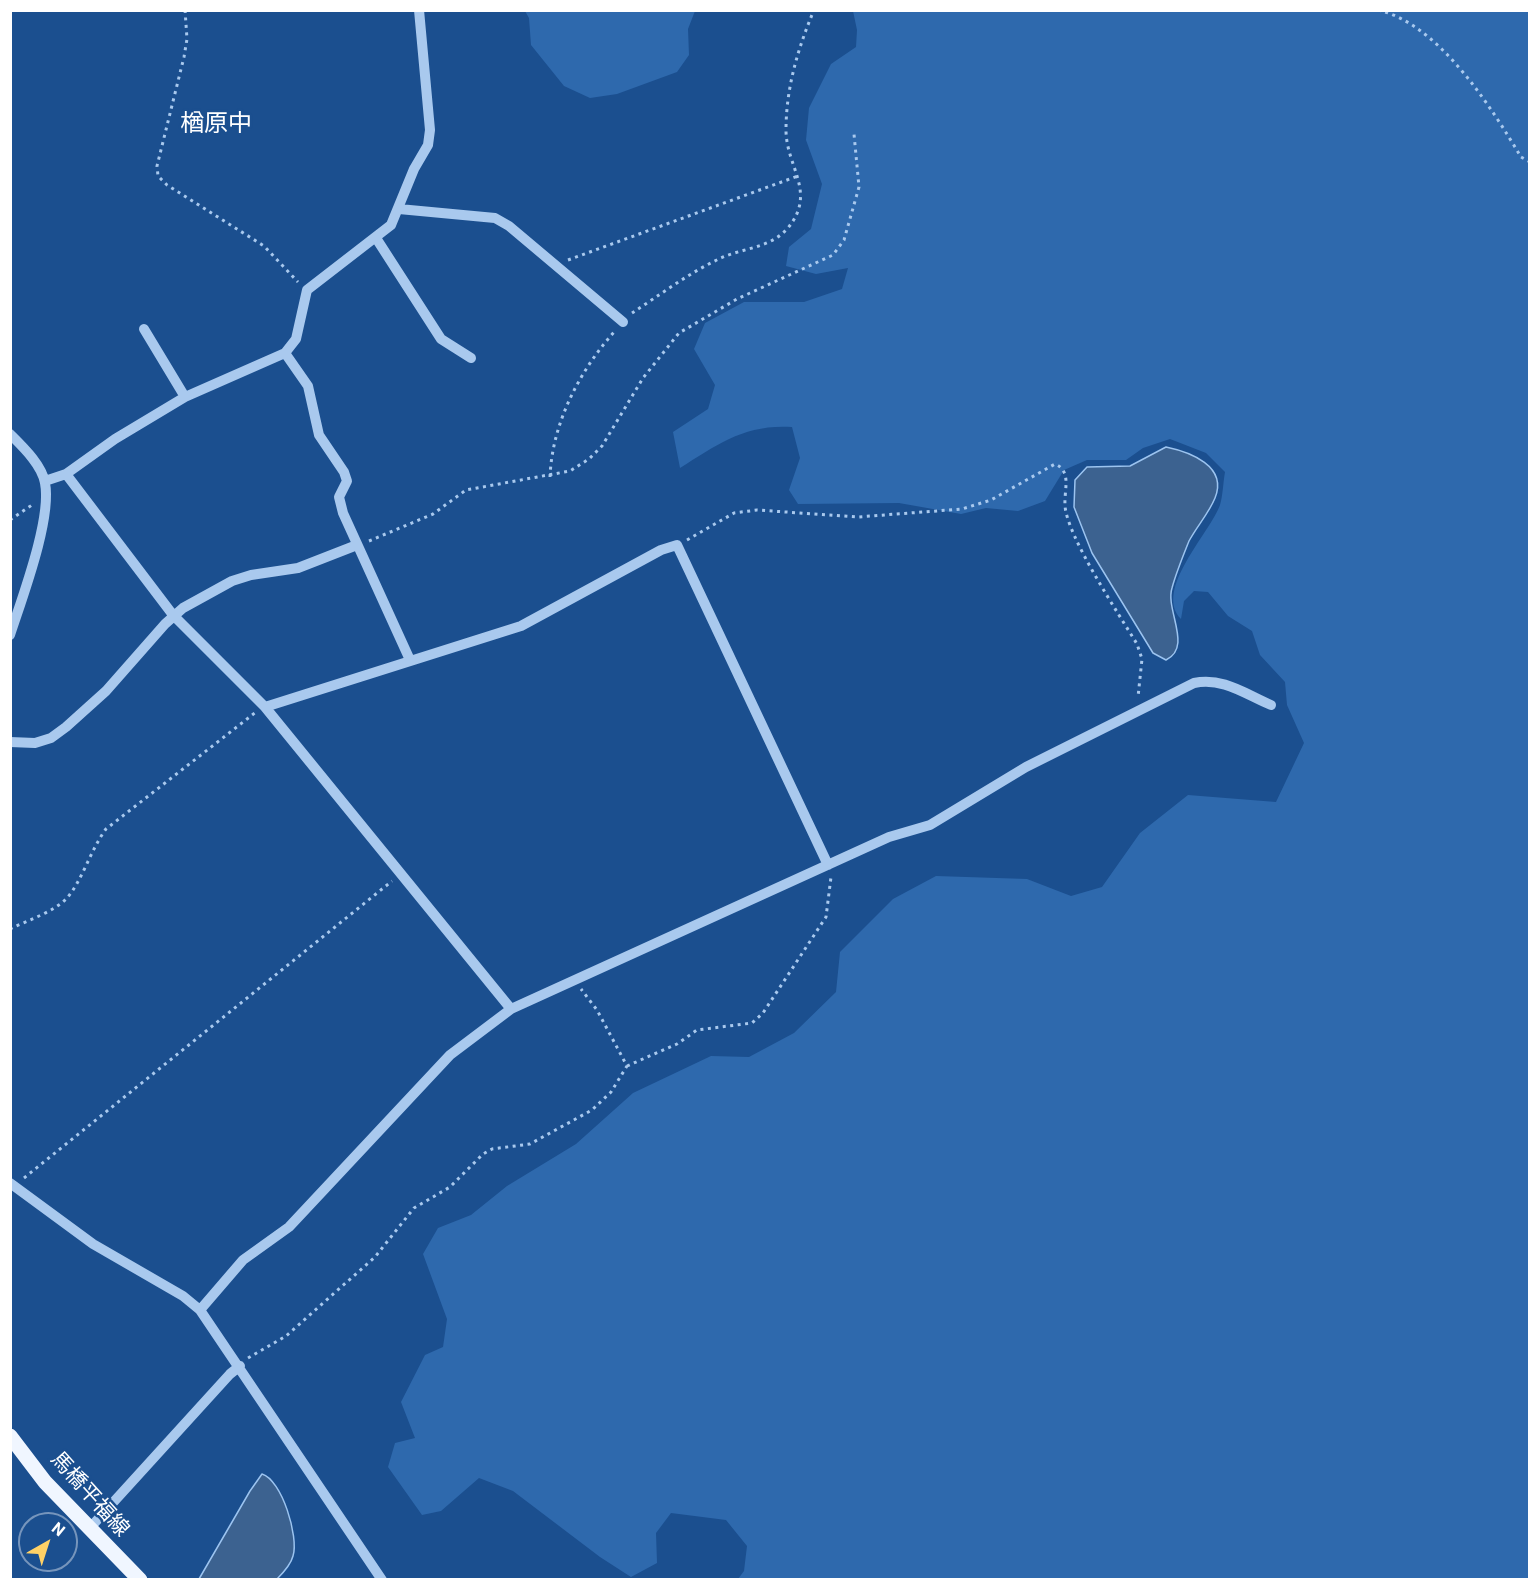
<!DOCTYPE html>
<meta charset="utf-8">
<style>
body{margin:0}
#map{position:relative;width:1540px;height:1590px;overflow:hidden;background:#1b4f8f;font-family:Roboto,sans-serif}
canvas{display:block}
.frame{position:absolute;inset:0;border:12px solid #fff;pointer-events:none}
.north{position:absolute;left:18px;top:1512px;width:60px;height:60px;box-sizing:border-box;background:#1b4f8f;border:2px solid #7695bc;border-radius:50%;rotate:39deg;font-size:16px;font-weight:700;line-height:24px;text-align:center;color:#fff}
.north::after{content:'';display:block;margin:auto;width:21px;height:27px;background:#ffd166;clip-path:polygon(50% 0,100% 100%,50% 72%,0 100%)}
</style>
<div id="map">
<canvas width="1540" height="1590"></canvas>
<div class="frame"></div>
<div class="north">N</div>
</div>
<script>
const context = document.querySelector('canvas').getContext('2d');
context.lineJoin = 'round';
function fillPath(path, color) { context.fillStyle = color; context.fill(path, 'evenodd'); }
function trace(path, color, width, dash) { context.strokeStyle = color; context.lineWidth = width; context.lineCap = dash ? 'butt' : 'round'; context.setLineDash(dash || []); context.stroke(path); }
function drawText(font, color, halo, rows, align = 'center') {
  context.font = font + ' Roboto,"Noto Sans JP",sans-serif'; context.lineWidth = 5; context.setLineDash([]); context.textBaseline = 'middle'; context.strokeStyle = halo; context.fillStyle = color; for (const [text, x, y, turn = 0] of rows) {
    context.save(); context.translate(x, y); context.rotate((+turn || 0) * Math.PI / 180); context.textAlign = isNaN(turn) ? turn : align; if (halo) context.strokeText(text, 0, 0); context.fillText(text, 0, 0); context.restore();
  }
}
fillPath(new Path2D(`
 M525,11h170l-7,18 1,26 -12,17 -60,22 -27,4 -26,-12 -33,-41 -2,-27z
 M853,11h676v1568h-791l6,-8 3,-25 -21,-26 -55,-7 -15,20 1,30 -26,14 -31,-20 -87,-66 -34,-13 -38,33 -19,4 -34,-48 7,-24 20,-5 -14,-36 24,-47 18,-8 4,-28 -24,-65 15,-26 33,-13 36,-29 69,-42 57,-51 78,-37 38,1 45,-24 42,-41 4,-40 53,-53 43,-23 91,3 44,17 31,-9 38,-54 48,-38 88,7 28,-59 -17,-38 -2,-23 -25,-27 -8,-24 -24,-15 -20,-24 -14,-1 -10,10 -3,18c-28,-29 29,-86 39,-114 3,-10 3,-22 5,-33l-19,-19 -36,-14 -27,9 -17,12h-39l-23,10 -19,31 -27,10 -32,-3 -25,6 -62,-11 -101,1 -9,-14 11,-32 -8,-31c-47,-3 -74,17 -112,41l-7,-36 35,-23 7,-24 -21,-36 11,-26 39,-21h60l38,-13 6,-21 -32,6 -30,-8 3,-19 22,-18 11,-45 -16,-44 3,-32 22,-44 25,-17 1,-17z`), '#2e69ad');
const water = new Path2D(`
 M1166,447c24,5 62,19 49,51 -6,15 -18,28 -26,43 -6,15 -13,32 -17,47 -7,22 21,59 -6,72l-13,-7 -61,-100 -18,-46 1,-27 12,-13 43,-1z
 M262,1474c20,6 37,63 31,82 -2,8 -10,17 -16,23h-78l51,-88z`);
fillPath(water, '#3c6290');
trace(water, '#9cc4f0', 1.5);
trace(new Path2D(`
 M185,10l2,29 -3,18 -27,109 1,10 9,9 97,61 34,36
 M535,10h10
 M1378,10c61,14 113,97 143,147l9,5
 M568,260l230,-84
 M632,313c28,-18 58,-41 89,-55 22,-10 49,-10 66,-29 31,-36 -1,-62 -1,-99 0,-42 12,-82 28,-120
 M550,477c2,-54 30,-107 65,-146
 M10,520l22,-15
 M687,540l47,-27 23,-3 101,7 104,-8 29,-9 64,-36c17,7 9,26 10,41 1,30 55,111 72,139l5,15 -4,38
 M369,541l64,-27 33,-24 104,-19 19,-12 13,-13 41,-68 36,-45 58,-34 96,-44 11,-15 15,-53 -5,-53
 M10,929c18,-9 44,-17 57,-31 15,-17 24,-49 39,-69l150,-117
 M627,1066l50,-22 20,-14 55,-7 11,-10 63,-96 5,-40
 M24,1178l368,-297
 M248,1358l38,-22 89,-79 39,-49 36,-21 33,-33 9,-5 38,-5 62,-34 19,-18 16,-26 -30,-56 -16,-21`), '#a9c9ee', 3, [3, 4.5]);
trace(new Path2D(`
 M399,209l96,9 14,8 114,96
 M376,238l65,101 30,19
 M144,329l41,68
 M285,353l23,33 11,49 25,37 3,9 -8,16 4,16 67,147
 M10,434c13,13 32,31 35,49 7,36 -23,115 -35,152
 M66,474l107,141 92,92 246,302
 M45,481l21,-7 49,-35 70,-42 100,-44 11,-14 11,-49 84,-65 23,-56 14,-24 2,-15 -11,-120
 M265,707l256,-81 140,-76 16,-5 151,320
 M10,742l25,1 16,-5 15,-11 40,-36 59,-67 18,-16 49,-27 19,-6 47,-7 59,-23
 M10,1183l83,61 90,52 17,14 182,270
 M200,1310l43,-50 46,-33 161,-172 61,-46 378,-172 41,-12 96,-58 168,-84c29,-6 51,11 77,22
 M89,1529l141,-155 10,-8`), '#a9c9ee', 10);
trace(new Path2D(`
 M10,1436l35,46 95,98`), '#f0f6ff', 15);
drawText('21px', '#fff', '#1b4f8f', [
 ["馬橋平福線",89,1495,48]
]);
drawText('24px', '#fff', '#1b4f8f', [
 ["楢原中",216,125]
]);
</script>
